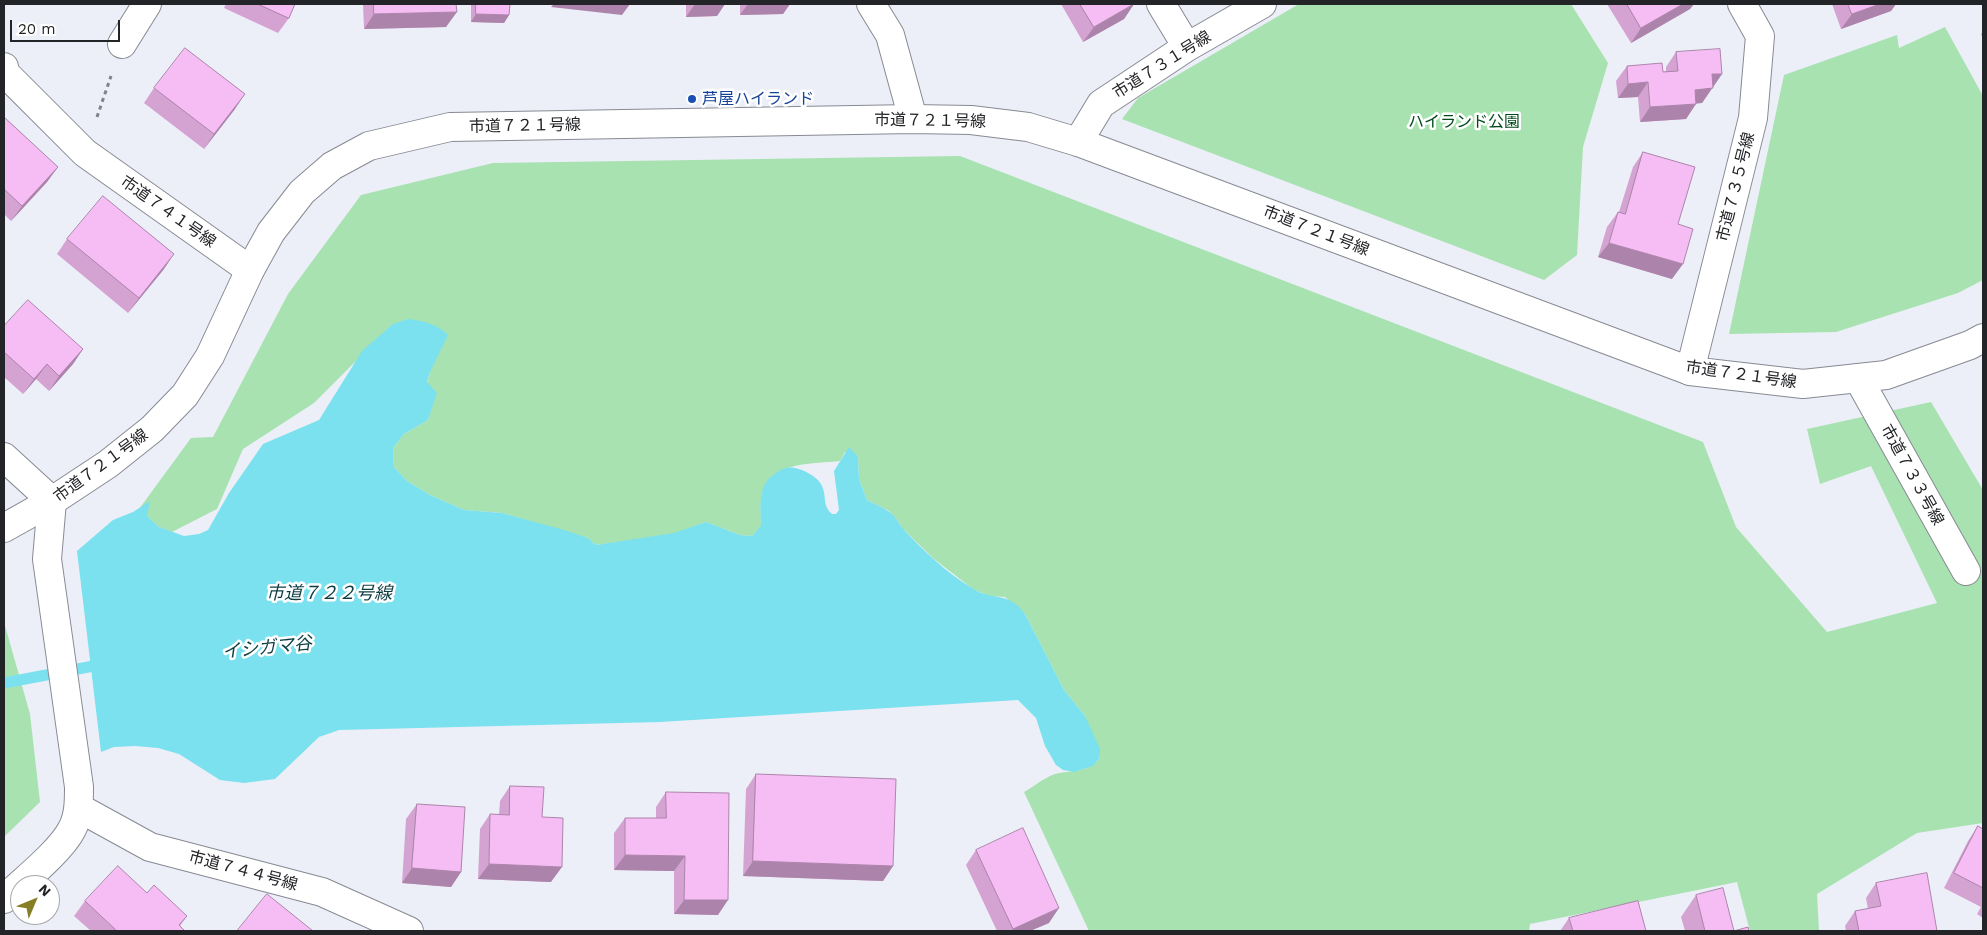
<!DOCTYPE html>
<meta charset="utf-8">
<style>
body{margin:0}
#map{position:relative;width:1987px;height:935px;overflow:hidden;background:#eceff8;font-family:"Work Sans",sans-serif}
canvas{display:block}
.frame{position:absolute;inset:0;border:5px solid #232427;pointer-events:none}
.north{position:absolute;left:10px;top:875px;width:50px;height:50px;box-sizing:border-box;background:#fff;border:1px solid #a7a7a9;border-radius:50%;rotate:45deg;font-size:14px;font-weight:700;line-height:20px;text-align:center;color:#232427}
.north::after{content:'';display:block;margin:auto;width:18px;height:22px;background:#867e25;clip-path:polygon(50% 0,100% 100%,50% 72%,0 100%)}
.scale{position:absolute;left:10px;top:20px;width:110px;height:22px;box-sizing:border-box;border:2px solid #232427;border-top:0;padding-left:6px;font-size:15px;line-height:18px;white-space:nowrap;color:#232427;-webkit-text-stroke:4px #fff;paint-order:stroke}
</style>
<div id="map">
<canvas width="1987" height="935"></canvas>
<div class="frame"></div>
<div class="north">N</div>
<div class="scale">20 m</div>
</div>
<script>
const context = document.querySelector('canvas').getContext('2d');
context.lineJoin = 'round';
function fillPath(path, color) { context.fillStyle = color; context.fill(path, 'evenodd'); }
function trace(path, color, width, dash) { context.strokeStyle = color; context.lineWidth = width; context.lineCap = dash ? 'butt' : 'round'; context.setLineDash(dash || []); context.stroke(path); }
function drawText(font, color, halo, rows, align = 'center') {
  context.font = font + ' "Work Sans","Noto Sans JP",sans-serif'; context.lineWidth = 5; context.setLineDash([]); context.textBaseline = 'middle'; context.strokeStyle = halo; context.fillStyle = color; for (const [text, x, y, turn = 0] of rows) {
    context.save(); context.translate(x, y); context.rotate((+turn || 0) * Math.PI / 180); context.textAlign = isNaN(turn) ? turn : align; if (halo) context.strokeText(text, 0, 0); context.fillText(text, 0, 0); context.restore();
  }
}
fillPath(new Path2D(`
 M1299,4h272l37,59 -25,84 -6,108 -33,25 -422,-161 16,-21z
 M1945,27l38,69v184l-25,13 -122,39 -107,2 55,-259 113,-40 2,13z
 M960,156l743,286 33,85 91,105 110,-29 -66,-137 -51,18 -13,-55 124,-27 52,88v333l-66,10 -100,61 2,37h-69l-13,-49 -207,42 -1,7h-440l-65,-139c9,-5 21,-15 31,-18 17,-4 32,-1 44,-15l-14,-43 -21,-26 -39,-76 -20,-17 -16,-1 -16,-7 -39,-30 -31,-30 -5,-8 -9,-10 -22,-11 -8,-21 -1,-22 -13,-5 -5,9c-25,3 -69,0 -78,31 -2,10 -1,24 -1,35l-9,9 -12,-1 -34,-13 -62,23 -26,-3 -22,3 -8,-7 -86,-25 -38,-3 -34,-15 -23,-14 -13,-14 -1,-19 11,-14 24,-14 8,-27 -9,-10 3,-11 -37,-48 -79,79 -71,46 -26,60 -45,23 -13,-5 -20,-18 52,-71 22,-1 75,-143 73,-99 132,-32z
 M4,622l26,92 10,88 -36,35z`), '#a8e2b1');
fillPath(new Path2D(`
 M408,319c15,2 30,5 40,16l-18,37 -3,10 10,11 -9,27 -24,14 -11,14 1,19 13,14 23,14 34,15 38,3 62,17 24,8 8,7 78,-12 32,-11 34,13 12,1 9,-10c0,-13 -3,-34 6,-45 4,-5 13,-12 19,-13 11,-3 32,8 36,18 5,11 0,19 10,28h4l3,-4 -5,-39 15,-24 9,10 1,22 8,21c7,4 14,6 21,11 8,5 11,13 17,20 20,21 42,42 67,57 21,14 36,2 53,26l39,76 21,26 15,33 -1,10 -6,7 -19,6 -11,-2 -7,-5 -11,-19 -9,-28 -18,-18 -358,22 -321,8 -20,7 -44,42 -31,4 -24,-3 -41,-26 -21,-6 -23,-2 -21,1 -13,5 -24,-201 36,-31 20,-8 17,-11 -3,15 12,11 25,9 15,-2 9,-4 21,-37 34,-49 56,-24 43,-69 31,-27z`), '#7be1ef');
trace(new Path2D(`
 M4,683l100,-19`), '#7be1ef', 11);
const minor = new Path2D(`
 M871,4l19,31 23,84
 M1161,4l26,43
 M122,44l25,-40
 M4,67l1,6 80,80 165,117
 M1078,142l23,-38 86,-57 75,-43
 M1690,371l63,-253 7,-82 -18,-32
 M1858,378l108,193
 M4,457l48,44 -5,58 32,228c0,14 0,29 -7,42 -11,22 -49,52 -68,70
 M79,808l71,39 172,45 87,39`);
const tertiary = new Path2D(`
 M4,528l48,-27 56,-37 44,-35 33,-34 25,-39 40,-86 21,-38 31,-40 30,-26 37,-20 81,-19 463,-8 58,1 57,7 50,15 612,229 113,13 83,-9 84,-30 13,-7`);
trace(minor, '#878a92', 30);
trace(tertiary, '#878a92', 30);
trace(new Path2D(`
 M97,117l14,-41`), '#818389', 3, [4, 4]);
trace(minor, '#fff', 28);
trace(tertiary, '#fff', 28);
fillPath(new Path2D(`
 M226,4h69l-6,14 -11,15 -54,-25z
 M363,4h93l-10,23 -82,2z
 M471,4h39l-1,11 -5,8 -33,-1z
 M686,4h39l-8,12 -31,1z
 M740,4h50l-7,10 -43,1z
 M1061,4h73l-10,15 -41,23z
 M1607,4h87l-4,5 -59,34z
 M1832,4h64l-5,7 -50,18z
 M1983,31v8l-2,-5z
 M1676,52l46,22 -20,29h-6l-10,16 -46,3 -2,-25 -20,1 -2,-17 11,-15 36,6 3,-1v-4z
 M154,88l81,21 -31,40 -60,-46z
 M4,117l54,50 -11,15 -36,39 -7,-7z
 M1643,152l35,72 -6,55 -74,-22 9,-30 11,-15h1l14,-45z
 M67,239l97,30 -36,44 -71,-59z
 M4,326l79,23 -10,15 -24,27 -13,-12 -13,15 -19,-17z
 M756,774l137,92 -10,15 -140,-5 3,-87z
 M510,786l32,31 9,65 -73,-3 2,-50 10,-15 9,1 1,-14z
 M666,792l52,123 -44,-1v-43l-60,-1v-37l11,-15h31v-11z
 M417,804l44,68 -10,15 -49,-4 4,-64z
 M1978,826l5,3v89l-6,-4 4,-7 -37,-19 24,-47z
 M976,850l73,73 -19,8h-33l-31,-66z
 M1876,883l61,48h-91l-1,-5 10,-15 13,-2 -2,-11z
 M147,893l40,23 -7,10 5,5h-94l-17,-15 11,-15z
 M1696,895l38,36h15h-64l-4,-14z
 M1569,918l77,13h-86z`), '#d4a3d2');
fillPath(new Path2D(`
 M554,4h76l-8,11 -71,-8z
 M695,4h30l-8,12 -31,1z
 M748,4h42l-7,10 -43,1z
 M1134,4l-10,15 -41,23 11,-15z
 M1683,4h11l-4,5 -59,34 10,-15z
 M1880,4h16l-5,7 -50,18 11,-15z
 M457,12l-11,15 -82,2 10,-15z
 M476,14l33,1 -5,8 -33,-1z
 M1712,74h10l-20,29 -18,2 11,-15z
 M1648,82l-10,15 -20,1 10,-14z
 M245,94l-10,15 -31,40 10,-15z
 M1696,104l-10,15 -46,3 10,-15z
 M58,167l-11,15 -36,39 11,-15z
 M1609,243l74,21 -11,15 -74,-22z
 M174,254l-10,15 -36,44 11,-15z
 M83,349l-10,15 -24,27 10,-15z
 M47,364l-11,15 -13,15 11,-15z
 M625,855l60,1 -11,15 -60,-1z
 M753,861l140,5 -10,15 -140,-5z
 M489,864l73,3 -11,15 -73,-3z
 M412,868l49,4 -10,15 -49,-4z
 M684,900h44l-10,15 -44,-1z
 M1059,908l-10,15 -19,8h-19l2,-2z`), '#ac84ab');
const building = new Path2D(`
 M258,4h37l-6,14z
 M374,4h82l1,8 -83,2z
 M476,4h34l-1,11 -33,-1z
 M1080,4h54l-40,23z
 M1627,4h56l-42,24z
 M1848,4h32l-28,10z
 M185,48l60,46 -31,40 -60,-46z
 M1720,49l2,25h-10l1,14 -18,2 1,14 -46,3 -2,-25 -20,2 -1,-18 35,-3 1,9 15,-1 -2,-19z
 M4,117l54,50 -36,39 -18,-17z
 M1643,152l52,15 -17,57 15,5 -10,35 -74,-21 9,-31 7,2z
 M103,196l71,58 -35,44 -72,-59z
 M28,300l55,49 -24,27 -12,-12 -13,15 -30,-27v-26z
 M756,774l140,5 -3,87 -140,-5z
 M510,786l34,1 -2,30 21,1 -1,49 -73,-3 1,-50 19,1z
 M666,792l63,1 -1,107h-44l1,-44 -60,-1v-37h41z
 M417,804l48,3 -4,65 -49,-4z
 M1978,826l5,3v59l-29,-15z
 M1023,828l36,80 -46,21 -37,-79z
 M118,866l29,27 7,-8 33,31 -8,9 6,6h-68l-32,-30z
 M1927,873l10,58h-78l-4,-20 26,-5 -5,-23z
 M1723,888l11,43 14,-4 1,4h-44l-9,-36z
 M267,894l46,37h-76z
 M1638,901l8,30h-73l-4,-13z`);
fillPath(building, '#f6bdf4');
trace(building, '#ac84ab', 1);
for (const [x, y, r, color] of [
 [692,99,5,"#1a4fb4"]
]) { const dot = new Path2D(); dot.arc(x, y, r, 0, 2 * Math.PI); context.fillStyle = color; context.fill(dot); trace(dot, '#fff', 2); }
drawText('16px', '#232427', '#fff', [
 ["市道７３１号線",1162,65,-32],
 ["市道７２１号線",930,121,1],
 ["市道７２１号線",525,126,-1],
 ["市道７３５号線",1736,187,-76],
 ["市道７４１号線",168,212,35],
 ["市道７２１号線",1316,231,21],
 ["市道７２１号線",1741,375,8],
 ["市道７２１号線",101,466,-36],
 ["市道７３３号線",1912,475,61],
 ["市道７４４号線",243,871,15]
]);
drawText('16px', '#164399', '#fff', [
 ["芦屋ハイランド",702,99]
], 'left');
drawText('16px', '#004b1c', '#fff', [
 ["ハイランド公園",1464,122]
]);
drawText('italic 18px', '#0c3d43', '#fff', [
 ["市道７２２号線",329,594],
 ["イシガマ谷",267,648,-6]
]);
</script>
